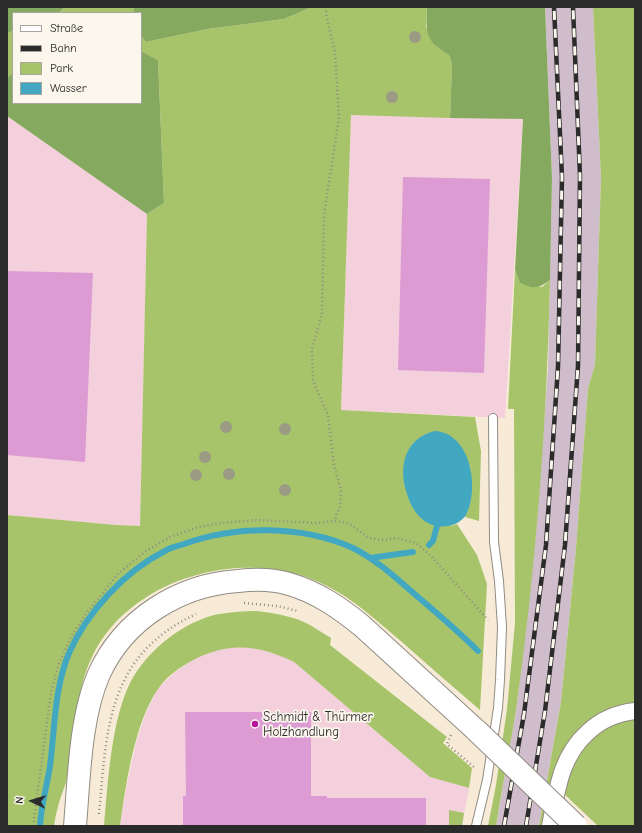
<!DOCTYPE html>
<meta charset="utf-8">
<style>
body{margin:0}
#map{position:relative;width:642px;height:833px;overflow:hidden;background:#f7ebd7;font-family:"Comic Neue",sans-serif}
canvas{display:block}
.frame{position:absolute;inset:0;border:8px solid #2b2b2b;pointer-events:none}
.legend{position:absolute;left:12px;top:12px;width:130px;height:92px;box-sizing:border-box;background:#fbf7ec;border:1px solid #a8a59f;margin:0;padding:5px 7px;list-style:none;font-size:12px;color:#2b2b2b}
.legend li{display:flex;align-items:center;gap:8px;height:20px}
.legend b{width:20px;border:1px solid #a8a59f}
.north{position:absolute;left:12px;top:781px;width:40px;height:40px;-webkit-text-stroke:3px #fbf7ec;paint-order:stroke;rotate:274deg;font-size:11px;font-weight:700;line-height:16px;text-align:center;color:#2b2b2b}
.north::after{content:'';display:block;margin:auto;width:14px;height:18px;background:#2b2b2b;clip-path:polygon(50% 0,100% 100%,50% 72%,0 100%)}
</style>
<div id="map">
<canvas width="642" height="833"></canvas>
<div class="frame"></div>
<ul class="legend">
<li><b style="height:5px;background:#fff"></b>Straße</li>
<li><b style="height:5px;background:#2b2b2b"></b>Bahn</li>
<li><b style="height:11px;background:#a7c46b"></b>Park</li>
<li><b style="height:11px;background:#42a8c2"></b>Wasser</li>
</ul>
<div class="north">N</div>
</div>
<script>
const context = document.querySelector('canvas').getContext('2d');
context.lineJoin = 'round';
function fillPath(path, color) { context.fillStyle = color; context.fill(path, 'evenodd'); }
function trace(path, color, width, dash) { context.strokeStyle = color; context.lineWidth = width; context.lineCap = dash ? 'butt' : 'round'; context.setLineDash(dash || []); context.stroke(path); }
function drawText(font, color, halo, rows, align = 'center') {
  context.font = font + ' "Comic Neue",sans-serif'; context.lineWidth = 3.5; context.setLineDash([]); context.textBaseline = 'middle'; context.strokeStyle = halo; context.fillStyle = color; for (const [text, x, y, turn = 0] of rows) {
    context.save(); context.translate(x, y); context.rotate((+turn || 0) * Math.PI / 180); context.textAlign = isNaN(turn) ? turn : align; if (halo) context.strokeText(text, 0, 0); context.fillText(text, 0, 0); context.restore();
  }
}
fillPath(new Path2D(`
 M351,115l172,4 -18,299 -164,-8z
 M7,116l140,98 -7,312 -24,-1 -109,-10z
 M236,647h18l24,7 16,8 136,115 39,11 -7,38h-342l6,-38 11,-49 10,-29 11,-22 17,-16 21,-14 20,-8z`), '#f4cfdc');
fillPath(new Path2D(`
 M545,7h48l8,171 -6,188 -7,22 -12,160 -15,154 -22,124h-43l20,-116 10,-84 9,-83 13,-175 4,-190z`), '#d0bdcc');
fillPath(new Path2D(`
 M65,7h69v6h-75z
 M312,7h115l-1,20 12,21 11,7 3,9 -2,54 -99,-3 -10,295 134,7 6,34 -2,70 -14,-4c7,-17 7,-33 5,-51l-42,-33 -7,4 -9,7 39,82 6,-2 20,31 10,29 -7,126c-26,-22 -52,-45 -78,-68 -24,-20 -47,-42 -75,-56 -77,-41 -196,-11 -235,71 -17,35 -16,75 -23,113 -2,13 -8,24 -11,37 -2,6 -3,13 -4,19h-47v-311l109,10 24,1 7,-312 17,-11 -6,-143 -17,-9v-15l5,6 62,-13 76,-10z
 M593,7h42v697l-44,15 -11,10 -8,9 -27,88h-6l22,-124 15,-154 12,-160 7,-23 6,-187z
 M13,31v41l-6,6v-45z
 M515,270l5,13 22,4 8,-7c-3,144 -14,288 -34,430 -6,39 -14,77 -20,116h-8l8,-41 11,-76 8,-86 -1,-214h-6z
 M256,611c18,2 38,5 54,14 7,4 14,9 21,13l-1,7 117,92 -4,6 29,25 -3,20 -39,-11 -136,-115c-31,-15 -57,-20 -90,-7 -17,7 -36,19 -46,34 -24,35 -32,95 -38,137h-16c4,-44 7,-104 26,-143 17,-33 54,-62 89,-69 13,-2 25,-3 37,-3z
 M635,717v109h-37l-36,-34 19,-45 29,-23z
 M449,810l15,3 -2,13h-13z`), '#a7c46b');
fillPath(new Path2D(`
 M7,7h58l-6,6h-46v18l-6,2z
 M134,7h178l-28,12 -76,10 -62,13 -5,-6v-23h-7z
 M427,7h118l7,171 -2,102c-12,9 -17,9 -30,3l-5,-13 8,-151 -73,-1 2,-54 -3,-9c-24,-14 -23,-22 -22,-48z
 M141,51l17,9 6,143 -17,11 -140,-98v-38l6,-6v31h128z`), '#85aa5f');
fillPath(new Path2D(`
 M435,431c36,2 45,58 31,84 -4,6 -11,10 -18,11 -22,3 -35,-12 -41,-32 -9,-26 -3,-56 28,-63z`), '#42a8c2');
trace(new Path2D(`
 M429,545l4,-4 4,-15
 M370,558l43,-6
 M40,826c1,-21 7,-40 10,-60 5,-38 4,-77 19,-113 18,-41 56,-82 96,-102 5,-4 13,-5 19,-7 52,-19 118,-19 169,4 24,12 44,31 65,49 20,17 41,35 60,54`), '#42a8c2', 6);
fillPath(new Path2D(`
 M403,177l87,2 -6,194 -86,-3z
 M7,271l86,2 -8,189 -78,-7z
 M185,712h126v84h16v2h99v28h-243v-30h3z`), '#dc9cd3');
const lane = new Path2D(`
 M476,826l11,-46 11,-72 2,-28 2,-53 -3,-46 -5,-39 -1,-124`);
const street = new Path2D(`
 M550,826c7,-35 10,-69 38,-94 14,-13 29,-19 47,-21`);
const secondary = new Path2D(`
 M75,826c4,-47 5,-109 24,-152 25,-55 80,-89 139,-93 17,-2 35,-2 51,3 28,8 51,24 73,42l115,105`);
trace(lane, '#918b81', 10);
trace(street, '#918b81', 18);
trace(secondary, '#918b81', 24);
trace(new Path2D(`
 M326,7v7l9,39 4,65 -15,96 -2,100 -10,35 1,32 15,34 6,50 7,25 -1,18 -4,7 -1,6
 M244,603l33,3 21,5
 M451,735l-4,9 28,24
 M99,814c8,-87 8,-158 97,-200
 M33,826l18,-133 7,-27 12,-27 15,-24 34,-42 27,-22 24,-14 29,-10 22,-4 38,-3 57,3 19,-2 8,1 8,3 18,13 14,2 14,-2 19,5 16,14 56,63`), '#918b81', 2.5, [1, 3]);
trace(lane, '#fff', 8);
trace(street, '#fff', 16);
trace(secondary, '#fff', 22);
const rail = new Path2D(`
 M504,826l20,-112 22,-169 12,-178 4,-190 -8,-170
 M526,826l19,-115 20,-166 13,-179 2,-190 -7,-169`);
trace(rail, '#2b2b2b', 4.5);
trace(rail, '#fbf7ec', 3, [9]);
const secondaryBridge = new Path2D(`
 M477,731l99,95`);
trace(secondaryBridge, '#918b81', 24, []);
trace(secondaryBridge, '#fff', 22);
context.fillStyle = '#9b9b83';
for (const [x, y] of [
 [415,37],
 [392,97],
 [226,427],
 [285,429],
 [205,457],
 [229,474],
 [196,475],
 [285,490]
]) { context.beginPath(); context.arc(x, y, 6, 0, 2 * Math.PI); context.fill(); }
for (const [x, y, r, color] of [
 [255,724,4,"#b5179e"]
]) { const dot = new Path2D(); dot.arc(x, y, r, 0, 2 * Math.PI); context.fillStyle = color; context.fill(dot); trace(dot, '#fbf7ec', 1.5); }
drawText('13px', '#2b2b2b', '#fbf7ec', [
 ["Schmidt & Thürmer",263,717],
 ["Holzhandlung",263,732]
], 'left');
</script>
